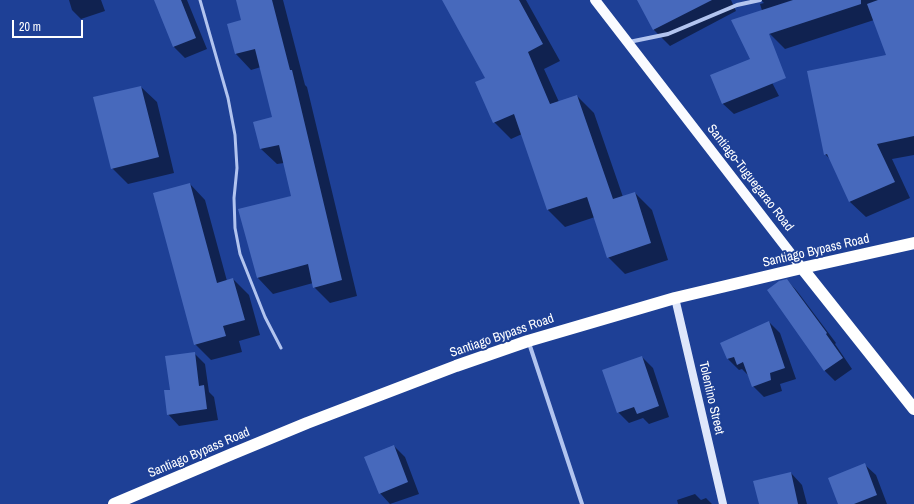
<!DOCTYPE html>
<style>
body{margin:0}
#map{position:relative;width:914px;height:504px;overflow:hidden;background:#1e4096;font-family:"Archivo Narrow",sans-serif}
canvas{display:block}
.scale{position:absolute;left:12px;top:20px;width:71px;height:18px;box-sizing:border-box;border:2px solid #fff;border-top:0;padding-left:5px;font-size:12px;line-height:14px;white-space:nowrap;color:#fff;-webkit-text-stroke:3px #1e4096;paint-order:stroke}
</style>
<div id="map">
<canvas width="914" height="504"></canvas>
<div class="scale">20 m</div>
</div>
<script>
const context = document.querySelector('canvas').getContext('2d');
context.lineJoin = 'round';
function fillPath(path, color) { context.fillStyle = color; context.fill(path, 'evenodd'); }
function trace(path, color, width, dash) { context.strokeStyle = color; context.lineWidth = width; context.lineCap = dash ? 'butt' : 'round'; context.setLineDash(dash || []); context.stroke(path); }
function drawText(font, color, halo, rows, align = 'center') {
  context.font = font + ' "Archivo Narrow",sans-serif'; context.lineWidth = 4; context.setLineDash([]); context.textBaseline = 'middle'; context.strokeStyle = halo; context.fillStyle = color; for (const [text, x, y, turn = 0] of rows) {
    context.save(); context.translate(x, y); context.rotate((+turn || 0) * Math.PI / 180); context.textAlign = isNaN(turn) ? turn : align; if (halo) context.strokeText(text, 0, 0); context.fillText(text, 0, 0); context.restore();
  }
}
fillPath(new Path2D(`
 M69,0h32l4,11 -24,8 -9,-9z
 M155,0h32l20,49 -22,9 -11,-11z
 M237,0h46l22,85 2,2 50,209 -27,7 -16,-16 -1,-4 -40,11 -15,-16 -18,-68 53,-14 -9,-33 -7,1 -16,-15 12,-31 -12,-51 -10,3 -15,-16 7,-33z
 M443,0h83l34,61 -16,8 15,33 18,-6 17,17 29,84 12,-4 17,17 16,50 -43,14 -17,-17 -13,-40 -30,10 -17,-17 -26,-76 -11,5 -17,-17 -8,-43z
 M638,0h93l5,11 -66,35 -16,-16z
 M761,0h153v155l-22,4 18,39 -44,19 -16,-15 -19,-42 -6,-6 62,-98 -13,-36 -89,29 -16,-16 -9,-29 4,-1z
 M765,69l14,27 -45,18 -12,-11z
 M141,87l16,15 17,71 -46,11 -16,-16z
 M190,184l15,16 22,81 6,-2 16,16 11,40 -21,6 3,11 -31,8 -16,-16z
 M787,280l10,11 39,52 -1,1 17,25 -17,12 -10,-10 -56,-81z
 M769,322l11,11 16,46 -16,5 2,7 -18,6 -11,-11 -5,-11 -6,-6 -3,1 -11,-11 -7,-15z
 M194,353l11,11 4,28 5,5 4,23 -39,6 -11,-12 3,-24z
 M642,357l11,11 16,49 -20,7 -6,-6 -14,5 -11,-11z
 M394,446l11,11 14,37 -29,10 -10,-11z
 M864,464l12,11 11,29h-48z
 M791,473l11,12 5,19h-47z
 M695,494l6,6 5,-2 6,6h-34l-1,-4z`), '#0007');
fillPath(new Path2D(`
 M154,0h27l15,38 -23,9z
 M236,0h36l18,70h2l50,210 -29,8 -5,-24 -51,14 -19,-69 53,-13 -12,-51 -19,4 -7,-27 19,-5 -17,-68 -20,5 -8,-30 14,-4z
 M442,0h77l24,44 -15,8 22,52 27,-9 36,104 22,-7 16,51 -44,15 -20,-61 -40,13 -33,-96 -21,9 -18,-41 10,-4z
 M637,0h75l-59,30z
 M793,0h68v4l-92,30 17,44 -64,26 -12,-29 40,-16 -19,-39z
 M878,0h36v136l-37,8 18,38 -46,20 -22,-48 -3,1 -17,-84 79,-16 -19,-51z
 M141,86l18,71 -48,12 -18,-72z
 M190,183l27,100 16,-5 12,42 -22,6 3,10 -32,9 -41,-152z
 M787,279l40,54 -1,1 17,24 -19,13 -57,-81 12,-9z
 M769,321l16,47 -15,5 1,7 -19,7 -9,-25 -6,3 -3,-8 -7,2 -7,-16z
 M195,352l4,34 5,-1 3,24 -40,6 -3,-25h6l-5,-34z
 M642,356l17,50 -22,8 -3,-7 -17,6 -15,-43z
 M394,445l14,37 -29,12 -15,-37z
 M865,463l12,32 -23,9h-16l-10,-26z
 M791,472l7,32h-39l-6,-23z`), '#4769bc');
trace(new Path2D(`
 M200,0l28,98 7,37 2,33 -3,30 1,30 5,26 25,63 16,31`), '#b2c4ef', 3);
trace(new Path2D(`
 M629,42l39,-8 69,-29 23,-5
 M529,343l53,161`), '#b2c4ef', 4);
trace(new Path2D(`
 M675,298l48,206`), '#dfe7fb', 8);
trace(new Path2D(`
 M595,0l207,268`), '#fafbff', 10);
trace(new Path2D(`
 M802,268l112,141
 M114,504l118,-50 75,-31 149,-57 72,-25 147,-43 127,-30 112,-25`), '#fff', 12);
drawText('13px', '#fff', '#1e4096', [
 ["Santiago-Tuguegarao Road",750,178,52],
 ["Santiago Bypass Road",816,251,-13],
 ["Santiago Bypass Road",502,336,-19],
 ["Tolentino Street",711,398,77],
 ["Santiago Bypass Road",199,453,-23]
]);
</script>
